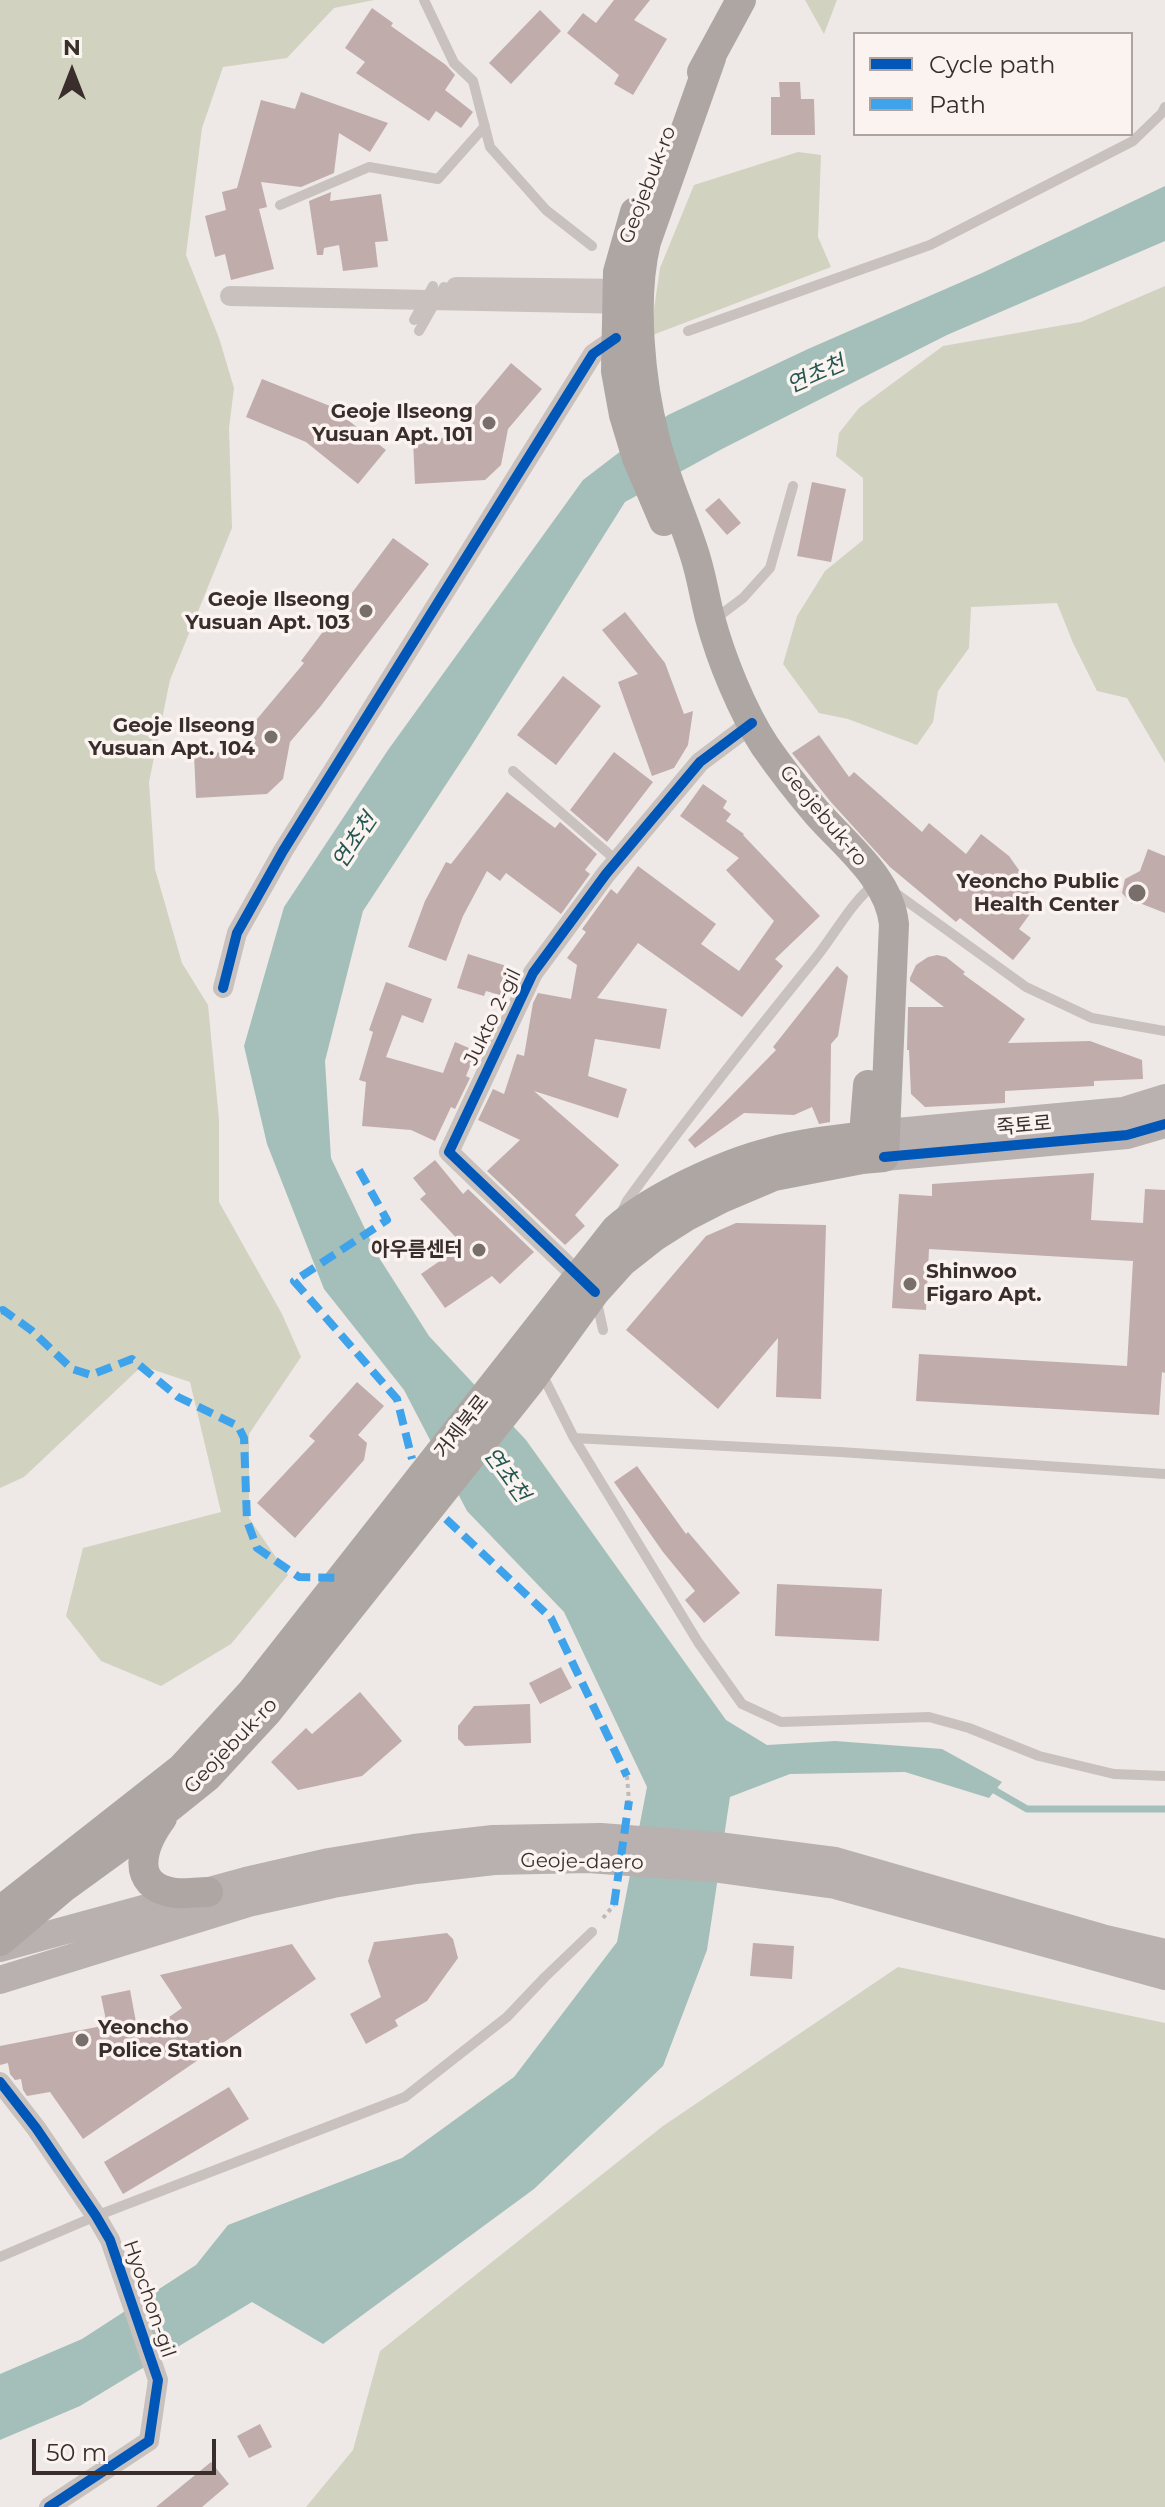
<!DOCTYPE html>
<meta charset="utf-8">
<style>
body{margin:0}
#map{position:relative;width:1165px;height:2507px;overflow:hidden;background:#eee9e6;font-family:Montserrat,sans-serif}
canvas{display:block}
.legend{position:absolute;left:853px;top:32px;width:280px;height:104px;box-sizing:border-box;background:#faf3ef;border:2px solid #ada4a1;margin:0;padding:10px 14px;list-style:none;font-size:24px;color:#392e2c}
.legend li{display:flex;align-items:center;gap:16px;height:40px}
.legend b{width:40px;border:2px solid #ada4a1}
.north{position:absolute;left:32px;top:32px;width:80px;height:80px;-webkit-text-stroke:6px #faf3ef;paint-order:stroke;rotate:0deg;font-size:22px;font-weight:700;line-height:32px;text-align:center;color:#392e2c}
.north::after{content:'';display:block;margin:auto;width:28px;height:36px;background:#392e2c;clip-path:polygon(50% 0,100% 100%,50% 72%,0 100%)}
.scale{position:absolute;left:32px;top:2439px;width:184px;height:36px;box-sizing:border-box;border:4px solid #392e2c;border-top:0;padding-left:10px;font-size:24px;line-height:28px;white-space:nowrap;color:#392e2c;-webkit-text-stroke:6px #faf3ef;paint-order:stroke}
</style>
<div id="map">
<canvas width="1165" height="2507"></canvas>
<ul class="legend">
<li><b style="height:10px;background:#0057b8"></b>Cycle path</li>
<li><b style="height:10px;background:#3fa3eb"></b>Path</li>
</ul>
<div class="north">N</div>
<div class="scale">50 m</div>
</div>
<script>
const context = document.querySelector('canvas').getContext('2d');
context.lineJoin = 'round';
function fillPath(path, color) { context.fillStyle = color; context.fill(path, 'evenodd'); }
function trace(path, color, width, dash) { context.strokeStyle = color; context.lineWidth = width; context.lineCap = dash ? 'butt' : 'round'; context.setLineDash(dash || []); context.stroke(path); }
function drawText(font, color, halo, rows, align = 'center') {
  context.font = font + ' Montserrat,"Noto Sans KR",sans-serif'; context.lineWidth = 7; context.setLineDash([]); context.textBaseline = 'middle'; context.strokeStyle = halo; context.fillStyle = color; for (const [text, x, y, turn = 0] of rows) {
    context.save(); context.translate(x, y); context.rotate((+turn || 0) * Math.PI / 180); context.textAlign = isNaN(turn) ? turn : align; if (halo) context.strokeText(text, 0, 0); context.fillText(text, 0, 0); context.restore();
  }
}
fillPath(new Path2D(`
 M0,0h374l-40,8 -47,50 -64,9 -21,61 -16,127 33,83 15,50 -5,40 3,100 -62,152 -21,102 6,87 27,94 26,42 11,114v83l63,112 19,43 -52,77v84l39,57 -57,69 -70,42 -60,-25 -35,-45 17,-68 138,-36 -31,-130 -48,-16 -118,111 -24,11z
 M805,0h32l-13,34z
 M798,152l23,3 -3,82 13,30 -181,69 10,-68 34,-83z
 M1165,286v477l-38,-65 -30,-7 -24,-48 -16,-40 -86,4 -2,41 -31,43 -5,31 -16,23 -69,-26 -29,-6 -36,-49 14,-48 28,-45 38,-31v-62l-27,-22 3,-23 20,-25 84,-62 138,-24z
 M898,1967l267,56v484h-859l47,-57 27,-99 283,-225z`), '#d2d2c1');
fillPath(new Path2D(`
 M1165,186v55l-218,94 -225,114 -97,53 -155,246 -107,163 -38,150 6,97 47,98 51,80 97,104 200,280 41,25 68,-4 107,8 60,33 -13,16 -84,-26 -115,2 -60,23 -23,153 -44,116 -129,123 -211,155 -71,-42 -172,104 -80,34v-66l82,-35 114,-74 32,-40 174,-67 112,-81 103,-135 30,-155 -83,-175 -97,-101 -63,-121 -80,-101 -57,-145 -23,-98 40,-139 104,-157 195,-270 85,-65 140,-66 174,-76z`), '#a4bfba');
trace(new Path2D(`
 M989,1787l38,22h138`), '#a4bfba', 7);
fillPath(new Path2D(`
 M614,0h36l-16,20 33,19 -34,56 -19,-11 5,-9 -52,-42 16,-20 13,10z
 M372,8l21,15 -2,3 55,39 9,10 -10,15 28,22 -12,16 -25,-17 -7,10 -73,-48 9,-11 -20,-14z
 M540,10l21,21 -50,53 -22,-21z
 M779,82h21l1,17h13l1,36h-44v-38h9z
 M301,92l87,31 -18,29 -31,-19 -5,40 -33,14 -40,-5 6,25 -8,2 15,60 -43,11 -6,-26 -10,3 -10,-41 21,-6 -4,-18 15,-4 24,-88 34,9z
 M331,192l-1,9 51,-7 7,47 -13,1 3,25 -35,4 -4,-26 -15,3 -1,7h-6l-8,-54z
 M511,363l31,26 -34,40 -7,36 -16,15 -70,4 -2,-44 49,-3 4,-20z
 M262,379l68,27 56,44 -28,34 -52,-42 -60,-25z
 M812,482l34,7 -15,73 -34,-6z
 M719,498l22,25 -14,12 -22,-25z
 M393,538l36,26 -109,143 -30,35 -7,37 -16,15 -71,4 -2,-44 49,-3 4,-20 57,-68 -3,-2z
 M625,612l40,51 19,51 9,-3 -5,34 -14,23 -22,8 -34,-94 20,-8 -36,-44z
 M563,676l38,30 -45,59 -39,-30z
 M819,735l30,42 5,-5 68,60 7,-9 37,31 15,-20 28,22 31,44 -21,29 12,9 -18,22 -53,-42 -4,4 -66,-55 -60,-66 -38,-48z
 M614,752l39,30 -46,60 -37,-32z
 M703,784l24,17 -4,7 8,6 -5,7 18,13 -1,1 77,81 -45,43 8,7 -41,51 -104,-74 -41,55 70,11 -7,40 -65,-10 -7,37 39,13 -9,29 -84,-27 85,74 -44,50 10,11 -20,19 -78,-74 33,-31 -42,-20 15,-31 11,5 13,-40 7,2 9,-53 5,-10 33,6 6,-34 -10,-7 19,-26 -4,-3 29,-40 6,5 21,-28 78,58 -15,20 38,27 35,-50 -48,-51 13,-12 -59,-42z
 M507,792l48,36 5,-6 37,32 -12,16 5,4 -29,40 -55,-41 -6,8 -13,-10 -24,45 -17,45 -38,-14 17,-46 21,-39 5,2z
 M1148,849l17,7v57l-23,-9h-10l-10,-11 3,-14 15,-8z
 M468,954l45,14 -10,28 -17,-5 -2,5 -27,-8z
 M937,955l9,2 19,15 -2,2 62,45 -17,24 82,-2 52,19 1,19 -49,2v5l-89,5v12l-80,4 -14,-13 -2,-44h-2l1,-43h36l-34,-26v-3l6,-13 12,-8z
 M837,966l11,10 -10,60 -7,8 -1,78 -11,2 -7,-17 -18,8 -50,-2 -49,35 -7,-8 88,-90 -3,-3z
 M386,982l46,17 -9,24 -21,-8 -16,42 57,16 12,-31 21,9 -10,25 4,2 -15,31 -4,-2 -16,34 -24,-11 -49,-4 4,-44 -7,-2 14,-48 -4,-2z
 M435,1160l28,34 5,-5 66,63 -34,32 -8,-8 -47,32 -24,-34 42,-29 -43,-46 6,-5 -13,-16z
 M1094,1173l-3,47 52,3 2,-34 20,1v183l-3,-1 -3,43 -243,-14 3,-47 208,12 6,-105 -204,-12 -3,61 -34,-2 7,-114 33,2v-12z
 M736,1223l90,2 -5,174 -45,-2 2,-59 -60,71 -92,-79 80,-94z
 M357,1382l27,24 -26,29 9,8 -3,17 -69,78 -38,-35 58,-62 -6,-5z
 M637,1466l49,68 2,-2 52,61 -36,30 -19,-23 10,-9 -32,-39 -49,-70z
 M777,1584l105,5 -3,52 -104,-5z
 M561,1667l11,21 -32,16 -11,-21z
 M360,1692l42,49 -40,35 -64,14 -27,-28 35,-34 6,6z
 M530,1704l1,39 -66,3 -7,-7v-13l16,-20z
 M447,1933l6,6 5,19 -31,43 -32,19 3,6 -32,18 -16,-30 31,-17 -13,-36 6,-19z
 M753,1943l41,3 -2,33 -42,-3z
 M292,1944l24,35 -233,160 -33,-47 -23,4 -4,-6 -2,-11 -6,1 -5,-6 -2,-11 -8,2v-19l107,-21 -6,-29 29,-6 9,48 43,-30 -22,-33z
 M229,2087l20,32 -126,75 -19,-32z
 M260,2424l12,23 -23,11 -12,-22z
 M211,2462l18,22 -27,23h-46z`), '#c0acaa');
trace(new Path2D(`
 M627,1776l2,25
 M603,1918l11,-13`), '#c0bab7', 4, [4, 4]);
trace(new Path2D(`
 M424,0l30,63 19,18 17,66 56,63 46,36
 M280,205l89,-38 69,12 47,-53
 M414,320l19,-34
 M419,331l25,-44
 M688,331l242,-86 203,-104 29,-28 3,-6
 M715,619l28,-21 27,-30 23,-82
 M513,771l104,90
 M894,892l132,95 66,31 73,13
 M621,1213l6,-12c60,-83 123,-162 187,-241 20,-24 36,-57 61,-76
 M597,1302l6,28
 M541,1372l33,66 124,204 44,62 39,18 148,-5 40,11 70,28 75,18 51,2
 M574,1438l266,14 325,22
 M0,2257l96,-41 309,-119 102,-80 38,-40 47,-45`), '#c8c1be', 10);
trace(new Path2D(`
 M456,287l172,2
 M230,296l400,8
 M223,988l14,-55 46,-82 310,-497 23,-16
 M586,1284l-137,-132 84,-179 73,-99 94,-112 52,-39
 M0,2082l36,46 60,88 14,24 48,140 -9,61 -100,66`), '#c8c1be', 20);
trace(new Path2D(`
 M886,1133l237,-22 42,-13
 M884,1157l243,-22 38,-11
 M0,1948l246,-67 83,-19 85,-14 79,-9 108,-2 117,9 117,15 267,77 63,15
 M0,1980l252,-78 81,-18 83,-14 78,-9 94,-2 124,9 123,17 330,91`), '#b8b1af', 28);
trace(new Path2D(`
 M702,72l39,-72
 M635,212l-17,60 -2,99 8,44 13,43 27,63
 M862,1159l6,-74
 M162,1818c-20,27 -34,68 13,75 10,1 22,-1 33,-1
 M0,1911l182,-143 69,-75 365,-464c37,-32 107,-65 155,-77 35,-10 74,-13 110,-18
 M0,1941l64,-54 62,-45 81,-65 61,-66 261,-328 66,-91 27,-30 33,-26 30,-19 37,-19 52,-22 88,-17 22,-2 10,-233c-5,-46 -48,-78 -77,-111 -19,-22 -36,-44 -52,-67 -23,-35 -44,-87 -55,-128 -5,-19 -8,-39 -14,-59 -12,-40 -31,-79 -41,-120 -15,-57 -23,-140 -9,-197l65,-184`), '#ada6a3', 30);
trace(new Path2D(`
 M359,1170l28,50 -93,61 103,118 15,60
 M0,1311l3,-1 28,20 41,39 19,6 41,-16 46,38 60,29 6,12 3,83 10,27 42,29 43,1
 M446,1519l105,99 76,158
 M614,1905l15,-104`), '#3fa3eb', 8, [16, 8]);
trace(new Path2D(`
 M223,988l14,-55 46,-82 310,-497 23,-16
 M884,1157l243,-22 38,-11
 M595,1292l-146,-140 84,-179 73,-99 94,-112 52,-39
 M0,2082l36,46 60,88 14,24 48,140 -9,61 -100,66`), '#0057b8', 10);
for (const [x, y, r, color] of [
 [489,423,8,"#786f6d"],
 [366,611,8,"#786f6d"],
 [271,737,8,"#786f6d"],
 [1137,893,10,"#786f6d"],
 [479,1250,8,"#786f6d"],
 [910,1284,8,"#786f6d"],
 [82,2040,8,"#786f6d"]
]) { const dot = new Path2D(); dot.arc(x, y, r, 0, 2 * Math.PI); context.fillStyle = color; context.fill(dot); trace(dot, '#faf3ef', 3); }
drawText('20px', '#392e2c', '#faf3ef', [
 ["Geojebuk-ro",648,185,-69],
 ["Geojebuk-ro",823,816,50],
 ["Jukto 2-gil",493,1017,-64],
 ["죽토로",1024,1126,-5],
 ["거제북로",462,1427,-52],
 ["Geojebuk-ro",231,1746,-46],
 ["Geoje-daero",582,1862,1],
 ["Hyochon-gil",149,2299,71]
]);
drawText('bold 20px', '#392e2c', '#faf3ef', [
 ["Geoje Ilseong",473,412],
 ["Yusuan Apt. 101",473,435],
 ["Geoje Ilseong",350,600],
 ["Yusuan Apt. 103",350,623],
 ["Geoje Ilseong",255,726],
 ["Yusuan Apt. 104",255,749],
 ["Yeoncho Public",1119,882],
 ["Health Center",1119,905],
 ["아우름센터",463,1250],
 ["Shinwoo",926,1272,"left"],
 ["Figaro Apt.",926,1295,"left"],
 ["Yeoncho",98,2028,"left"],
 ["Police Station",98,2051,"left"]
], 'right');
drawText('italic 22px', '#255752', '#faf3ef', [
 ["연초천",816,375,-24],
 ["연초천",355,841,-56],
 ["연초천",506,1475,54]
]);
</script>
